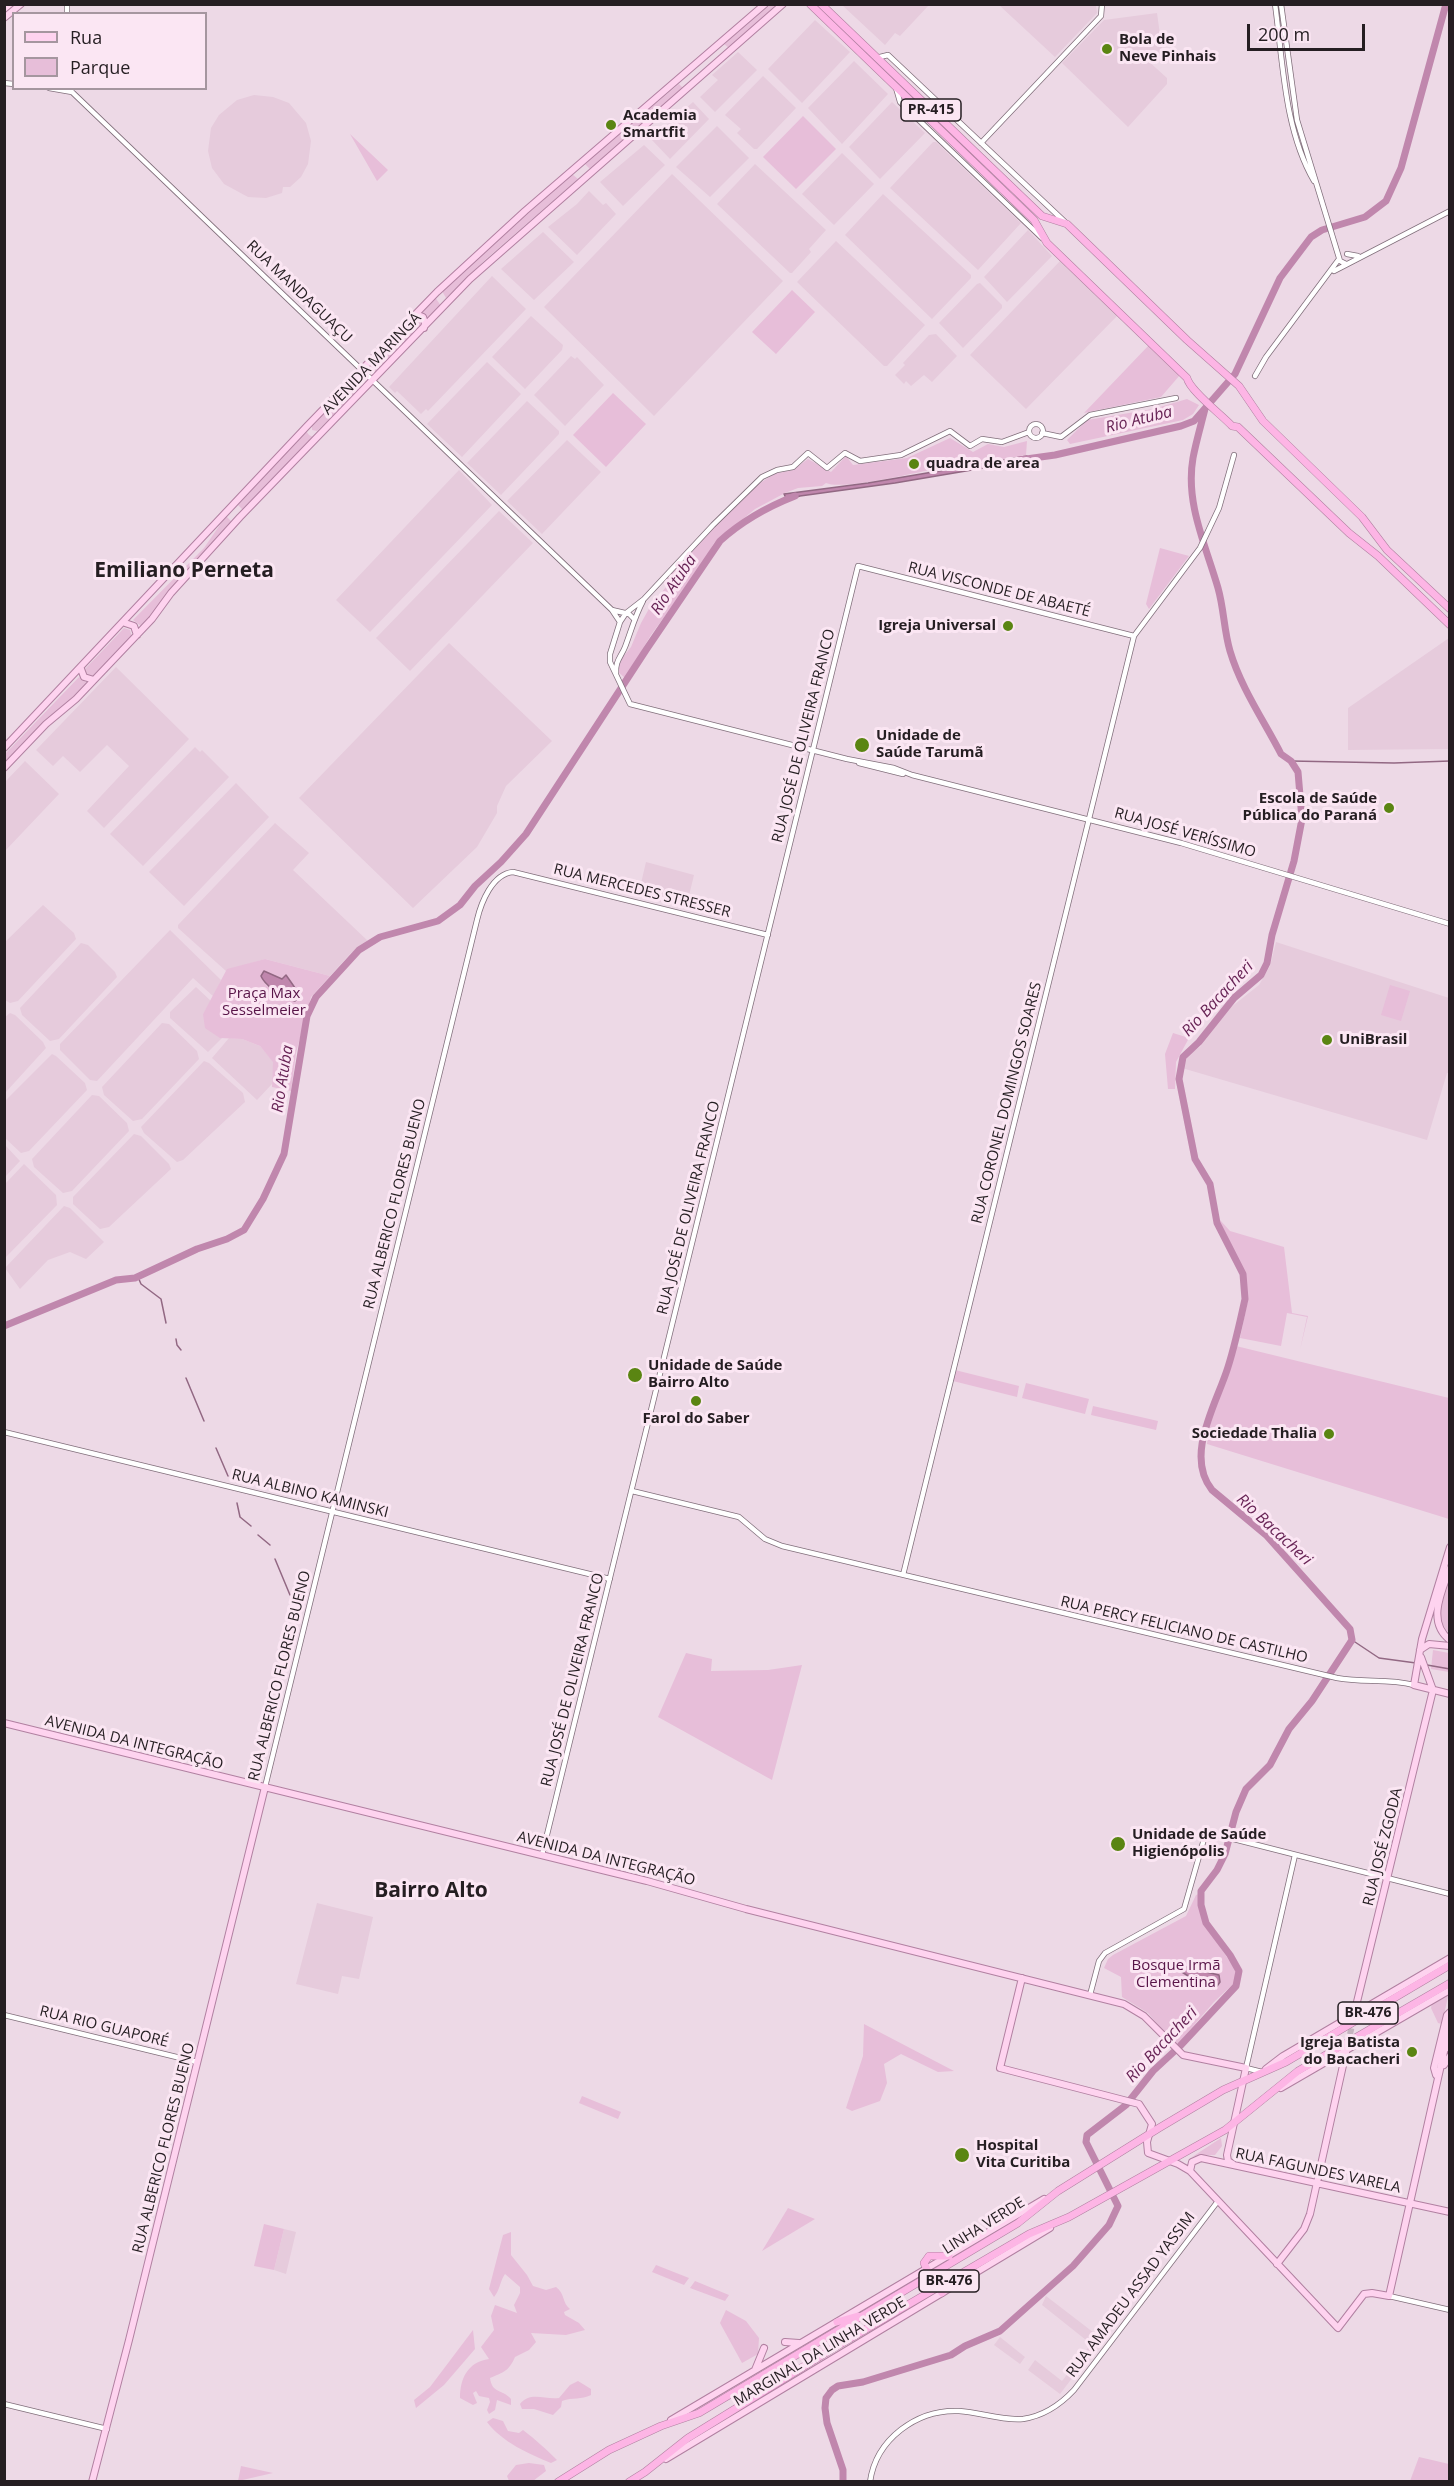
<!DOCTYPE html>
<meta charset="utf-8">
<style>
body{margin:0}
#map{position:relative;width:1454px;height:2486px;overflow:hidden;background:#edd9e6;font-family:"Open Sans",sans-serif}
canvas{display:block}
.frame{position:absolute;inset:0;border:6px solid #251e22;pointer-events:none}
.legend{position:absolute;left:12px;top:12px;width:195px;height:78px;box-sizing:border-box;background:#fbe6f3;border:2px solid #a5969f;margin:0;padding:8px 10px;list-style:none;font-size:18px;color:#251e22}
.legend li{display:flex;align-items:center;gap:12px;height:30px}
.legend b{width:30px;border:2px solid #a5969f}
.scale{position:absolute;left:1247px;top:24px;width:118px;height:27px;box-sizing:border-box;border:3px solid #251e22;border-top:0;padding-left:8px;font-size:18px;line-height:21px;white-space:nowrap;color:#251e22;-webkit-text-stroke:4px #fbe6f3;paint-order:stroke}
</style>
<div id="map">
<canvas width="1454" height="2486"></canvas>
<div class="frame"></div>
<ul class="legend">
<li><b style="height:8px;background:#fed3ef"></b>Rua</li>
<li><b style="height:16px;background:#e7bed9"></b>Parque</li>
</ul>
<div class="scale">200 m</div>
</div>
<script>
const context = document.querySelector('canvas').getContext('2d');
context.lineJoin = 'round';
function fillPath(path, color) { context.fillStyle = color; context.fill(path, 'evenodd'); }
function trace(path, color, width, dash) { context.strokeStyle = color; context.lineWidth = width; context.lineCap = dash ? 'butt' : 'round'; context.setLineDash(dash || []); context.stroke(path); }
function drawText(font, color, halo, rows, align = 'center') {
  context.font = font + ' "Open Sans",sans-serif'; context.lineWidth = 6; context.setLineDash([]); context.textBaseline = 'middle'; context.strokeStyle = halo; context.fillStyle = color; for (const [text, x, y, turn = 0] of rows) {
    context.save(); context.translate(x, y); context.rotate((+turn || 0) * Math.PI / 180); context.textAlign = isNaN(turn) ? turn : align; if (halo) context.strokeText(text, 0, 0); context.fillText(text, 0, 0); context.restore();
  }
}
fillPath(new Path2D(`
 M842,5h87l-29,31 -5,-3 -10,12z
 M999,5h97l1,8 -42,44z
 M1157,13l6,43 -17,3 21,19v6l-39,43 -66,-64 42,-43z
 M815,20l35,32 -48,51 -34,-34z
 M738,52l19,18 -42,42 -15,-15 18,-17 -6,-5z
 M854,61l34,33 -46,50 -34,-36z
 M763,76l33,32 -39,41h-3l-17,-16 4,-4 -16,-14z
 M254,95l19,2 16,6 17,20 5,18 -3,23 -7,13 -11,10h-7l-1,6 -16,5 -18,-1 -24,-13 -12,-16 -4,-17 3,-23 8,-13 18,-15z
 M693,102l16,17 -39,40 -19,-20z
 M892,102l33,31 -45,46 -31,-32z
 M717,126l32,32 -39,39 -34,-30z
 M933,142h3l85,81 -43,47 -88,-82z
 M644,145l21,20 -42,41 -23,-24z
 M842,153l32,31 -40,41 -32,-31z
 M755,164l71,66 -17,19 2,3 -19,21h-2l-73,-69z
 M672,174l111,107 -129,135 -110,-109z
 M589,191l14,14 3,-2 10,11 -39,41 -29,-28 29,-23z
 M883,194l88,81v3l-39,41 -87,-84z
 M1028,230l24,26 -45,46 -23,-25z
 M543,232l31,30 -40,38 -33,-31z
 M836,241l89,84 -38,41h-3l-87,-84z
 M1060,261l58,54 -92,94 -56,-54z
 M492,276l34,33 -98,102 -2,-2 -5,5 -24,-23 -2,2 -6,-6z
 M980,283l22,22v3l-39,40 -24,-25 38,-39z
 M531,316l32,29 -1,5 -37,39 -33,-32z
 M936,334l21,22 -25,26 -8,-7 -13,11 -5,-5 -2,3 -9,-9 10,-10 -2,-2 26,-28z
 M571,356l4,3 2,-2 27,28 -39,41 -31,-31z
 M487,362l34,32 -59,63 -35,-33z
 M527,401l32,30v3l-58,61 -34,-32z
 M567,440l34,32 -59,62 -35,-33z
 M459,470l33,35 -122,127 -34,-32z
 M499,511l34,32 -123,128 -34,-33z
 M1449,638v111l-101,1v-42z
 M449,643l103,98 -46,45 -9,20v7l-20,34 -64,61 -114,-110z
 M116,667l73,72 -85,89 -17,-17 42,-45 -22,-21 -27,27 -17,-16 -10,10 -17,-16z
 M195,747l5,5 2,-2 27,27 -86,89 -33,-32z
 M25,761l34,33 -54,57v-69z
 M236,783l33,34 -85,89 -35,-34z
 M275,823l34,30 -16,17 75,71 -17,12 -21,23 -65,-17 -39,12 -48,-43v-3z
 M646,862l48,13 -8,33 -48,-12z
 M43,905l31,28 2,6 -58,62 -8,2 -5,-3v-58z
 M170,930l51,50 -7,17 -21,-19 -96,103 -7,-1 -30,-30v-6z
 M1276,942l173,56v75h-2l-20,67 -245,-72 7,-14 11,-7 30,-39 29,-23 11,-19z
 M81,943l7,2 27,27 2,5 -58,62 -9,2 -28,-26 -2,-7z
 M196,987l15,14 -8,13 19,24 -14,14 -38,-34v-6z
 M10,1013l5,2 28,27 3,6 -41,45v-76z
 M162,1023l7,1 28,27 2,8 -57,60 -9,2 -29,-26 -2,-8z
 M229,1038l13,1 18,7 14,16 -2,22 -15,16 -45,-42z
 M52,1054l4,2 29,27 2,7 -58,61 -8,2 -16,-15v-37z
 M204,1061l5,2 34,30 2,9 -62,58 -6,2 -33,-29 -3,-6z
 M92,1095l7,1 28,27 2,8 -57,60 -9,2 -29,-26 -2,-8z
 M134,1134l7,2 28,28 2,5 -62,58 -9,2 -27,-25v-7z
 M5,1145l15,16 -15,16h-1z
 M24,1164l32,31 1,10 -52,53v-74z
 M64,1206l6,2 34,34 -18,17 -16,-7 -22,8 -28,29 -15,-21z
 M317,1903l56,14 -14,62 -17,-3 -4,18 -42,-10z
 M284,2229l12,3 -10,42 -12,-4z
 M1046,2296l56,43 -42,55 -32,-24 7,-10 27,21 29,-37 -49,-39z
 M1000,2337l25,20 -5,7 -26,-19z`), '#e6cbdc');
fillPath(new Path2D(`
 M770,5h10l-51,43 -5,-4z
 M679,84l5,5 -94,80 -6,-6z
 M803,116l33,33 -40,40 -33,-32z
 M350,134l38,36 -11,11z
 M572,174l6,5 -93,81 -39,38 -4,-7z
 M792,290l23,22 -39,42 -24,-22z
 M435,297l6,9 -66,68 -8,-8z
 M1149,345l31,30 -19,22 -77,16z
 M358,377l8,7 -49,47 -5,-1v-4z
 M613,393l33,31 -40,43 -33,-32z
 M1187,399l12,6 -6,9 -10,6 -113,24 -3,-4 20,-20 66,-11z
 M306,431l3,4 4,2 -69,74 -6,-6z
 M950,438l23,14 15,-8 16,3 23,-6 -1,14c-27,6 -55,7 -82,12 -22,4 -101,24 -118,16l-4,3 -24,2 -13,5 -30,16 -41,34 -12,22 -51,70 -26,43 -8,-7 1,-8 13,-16 10,-24 9,-16 20,-25 -4,-4 46,-49 45,-44 17,-11 19,-4 15,-11 23,13 15,-16 7,9 54,-7z
 M226,516l6,6 -90,105 -9,-7 71,-72z
 M1160,548l29,8 -40,53 -3,-5z
 M124,628l6,2 2,7 -38,39 -7,-2 -2,-5z
 M79,677l8,6 -82,81v-10z
 M265,959l65,17 -19,21 -15,56 -5,38 -19,-4 1,-25 -13,-16 -18,-7 -22,-1 -15,-10 -2,-14 24,-45z
 M1390,985l20,6 -9,30 -20,-6z
 M1173,1033l16,5 -13,24 -1,27h-7l-3,-35z
 M1220,1220l10,11 54,16 8,66 16,3 -8,34 7,-33 -20,-4 -6,33 -41,-8 8,-38 -9,-40 -19,-35z
 M1236,1346l213,52v121l-242,-75c4,-35 20,-64 29,-98z
 M955,1370l64,16 -2,11 -64,-16z
 M1026,1383l63,16 -4,15 -63,-16z
 M1093,1406l65,15 -2,9 -65,-15z
 M1449,1581v52c-15,-15 -5,-34 0,-52z
 M1433,1650l16,3v19l-18,-3z
 M686,1653l26,6 -1,12 57,-1 34,-5 -30,115 -114,-63z
 M1201,1893l-1,12 5,19 31,47 -2,12 -20,19 -38,44 -28,-33 -26,-16 -1,-20 -17,-9 4,-9 5,-4 73,-39 10,-21z
 M1449,1992l-7,32 -4,-1 -7,-15 1,-5z
 M864,2024l90,47 -16,1 -37,-18 -17,10 3,19 -7,18 -28,10 -6,-3 17,-52z
 M582,2096l39,16 -3,7 -39,-16z
 M1221,2138l1,8 -7,9h-14l-9,2z
 M788,2208l27,11 -53,32z
 M264,2224l20,5 -10,41 -20,-4z
 M511,2232v23l16,20 6,11 13,4 10,-3c9,6 6,16 14,22l-6,3 1,3 14,8 6,7 -19,5 -35,-2 5,9 -7,8 -14,7c-6,14 -11,15 -25,21 2,16 13,11 21,21v6l-14,-5 -2,10 -6,4 -2,-4 3,-8 -1,-4 -10,-2 -3,-5 -3,2 4,10 -4,2 -13,-7c0,-20 8,-36 29,-39l-8,-12 13,-17 -3,-14 4,-11 22,8 -3,-8 6,-12v-6l-15,-13c-5,7 -5,16 -11,23l-5,-8 14,-54z
 M656,2265l33,13 -5,7 -32,-13z
 M695,2281l34,14 -4,6 -35,-13z
 M726,2310l20,11 13,17 -1,16 -16,9 -22,-40z
 M473,2330l2,19 -31,36 -28,23 -2,-8 16,-13z
 M578,2381l13,8v6c-10,5 -18,2 -29,6l-1,6 -8,8 -19,-6h-12l-2,-5c10,-13 25,-4 39,-6l11,-13z
 M493,2418l10,3 5,10 11,2 4,-3c13,10 23,19 34,30l-6,3c-22,-9 -49,-21 -64,-41z
 M1419,2457l30,7v17h-39z
 M529,2463l15,2 2,6 -13,10h-24l-2,-5 9,-11z
 M241,2466l32,7 -35,8z`), '#e7bed9');
const water = new Path2D(`
 M1027,456l-2,5 -130,22 -95,13 -13,4 -3,-6 84,-11z
 M264,971l18,8 4,-4 14,20 -5,6 -21,-6c-1,-8 -10,-11 -13,-19z
 M1175,1961l14,7 30,7 1,7 -5,7 -11,-3 -30,-19z`);
fillPath(water, '#c087ad');
trace(water, '#926883', 1.5);
trace(new Path2D(`
 M1291,761l103,2 56,-2
 M138,1277l3,7 20,15 5,24
 M176,1339l1,6 4,5
 M186,1378l18,43
 M216,1448l12,28
 M237,1503l3,14 11,9
 M258,1535l12,10
 M275,1559l15,36
 M1352,1640l27,18 37,5
 M1427,1665l23,4`), '#926883', 1.5);
trace(new Path2D(`
 M1019,460l36,-5 126,-29 13,-5 41,-47 45,-96 31,-41 11,-7 43,-13 21,-16 15,-33 45,-164
 M4,1326l112,-46 19,-2 62,-29 30,-10 17,-9 19,-31 21,-45 23,-138 9,-19 43,-47 21,-13 58,-16 22,-16 15,-19 26,-24 25,-28 120,-184 74,-109c22,-20 47,-34 75,-45
 M843,2482v-12l-16,-47 -2,-15 1,-10 6,-8 6,-4 25,-4 88,-27 14,-9 35,-15 73,-65 36,-41 9,-19 -32,-64 1,-7 39,-30 27,-34 27,-25 56,-60 3,-15 -9,-16 -24,-32 -5,-18v-14l16,-21 8,-16 11,-42 10,-23 24,-24 19,-36 23,-28 40,-61 -2,-11 -84,-94 -54,-45c-28,-35 5,-87 16,-123 7,-22 12,-45 17,-68l-2,-25 -26,-51 -7,-39 -15,-25 -16,-80 4,-22 16,-15 35,-44 27,-23 6,-12 5,-28 22,-74 8,-42 -4,-47 -7,-11 -10,-7c-17,-33 -40,-66 -51,-103 -6,-20 -6,-42 -12,-63 -12,-42 -33,-85 -25,-130 3,-16 8,-33 12,-49`), '#c087ad', 7);
trace(new Path2D(`
 M1348,2043l5,-22`), '#c5b4bf', 6, [6, 3]);
const minor = new Path2D(`
 M67,4v10
 M1275,4c8,58 9,125 39,177
 M1281,4l16,116 43,141 6,3
 M876,58l12,-3 177,167
 M4,83l10,1
 M49,88l23,4
 M896,88l4,14 142,136
 M72,92l540,518 8,12
 M981,143l120,-127 1,-12
 M1347,254l11,2
 M1334,271l116,-60
 M1255,376l11,-19 73,-98
 M1029 431a7 7 0 1 1 14 0a7 7 0 1 1-14 0Z
 M1042,433l19,4 29,-22 86,-17
 M612,610l17,4 5,5
 M616,674c-1,-13 5,-17 9,-27 6,-16 10,-31 18,-46
 M859,763l44,11
 M912,775l-18,-7 -47,-9 -217,-55 -20,-42v-8l10,-32 6,-9 18,-14 69,-74 49,-48 15,-7 16,-3 15,-14 19,15 18,-15 15,8 41,-6 49,-24 20,15 12,-7 20,3 27,-10
 M912,775l269,68 269,81
 M4,1432l606,147
 M632,1491l107,26 26,22 17,7 555,132c26,5 51,0 77,7
 M903,1575l231,-939 66,-88 19,-40 15,-53
 M265,1787l212,-867c4,-17 15,-46 36,-48l255,63
 M542,1855l316,-1289 276,70
 M1090,1995l9,-34 6,-8 79,-44 22,-77 244,62
 M4,2015l193,47
 M1262,2072l-16,-4 49,-213
 M1389,2296l61,14
 M4,2404l103,25
 M870,2482c6,-43 47,-73 89,-71 21,1 42,10 64,8 20,-3 37,-14 51,-29l144,-189`);
const major = new Path2D(`
 M4,9l6,-5
 M4,18l17,-14
 M413,316l5,-1 5,2 2,6 -1,5
 M125,623l9,3 3,9
 M81,669l3,8 10,3
 M4,748l304,-323 129,-133 88,-81 240,-207
 M4,768l42,-44 30,-25 76,-80 19,-26 69,-76 230,-238 313,-275
 M1450,1547l-28,92 -8,46 36,9
 M1450,1568c-8,23 -24,54 0,72
 M1420,1650l9,-6 21,2
 M1421,1657l12,33
 M4,1723l643,158 99,28 378,95 20,12 39,39 63,13 -19,87 1,6 5,3
 M1022,1978l-22,90 139,36 13,20 -5,18 1,11 30,11 12,7 148,157 26,-34 8,-1 17,3 61,-271
 M1355,2010l78,-320
 M1450,2043v6
 M1444,2065l6,-9
 M1266,2069l17,-13 167,-98
 M1436,2075l-2,-7 13,-53 3,-3
 M1281,2088l169,-98
 M1190,2171l2,-9 9,-4 249,54
 M1277,2264l27,-35 6,-15 36,-162
 M785,2342l14,1
 M755,2370l9,-22
 M671,2420l373,-221
 M666,2459l384,-231
 M92,2482l37,-142 136,-553`);
const highway = new Path2D(`
 M810,4l224,216 13,23 140,135c3,13 35,37 45,48l6,1 111,106 29,23 72,69
 M821,4l221,212 25,8 120,116 52,46 24,35 99,96 25,33 63,59
 M942,2293l-12,-17 -6,-13 5,-7h20
 M837,2322l21,-6
 M558,2482l51,-32 52,-24 38,-13 319,-190 40,-32 101,-63 64,-38 63,-28 164,-97
 M629,2482l16,-10 43,-34 144,-89 197,-115 40,-17 156,-87 73,-59 152,-88`);
trace(minor, '#816f7b', 6);
trace(major, '#b180a1', 8);
trace(highway, '#b180a1', 8);
trace(minor, '#fff', 4.5);
trace(major, '#fed3ef', 6);
trace(highway, '#fdb5e5', 7);
for (const [x, y, r, color] of [
 [1107,49,6,"#5a8512"],
 [611,125,6,"#5a8512"],
 [914,464,6,"#5a8512"],
 [1008,626,6,"#5a8512"],
 [862,745,8,"#5a8512"],
 [1389,808,6,"#5a8512"],
 [1327,1040,6,"#5a8512"],
 [635,1375,8,"#5a8512"],
 [696,1401,6,"#5a8512"],
 [1329,1434,6,"#5a8512"],
 [1118,1844,8,"#5a8512"],
 [1412,2052,6,"#5a8512"],
 [962,2155,8,"#5a8512"]
]) { const dot = new Path2D(); dot.arc(x, y, r, 0, 2 * Math.PI); context.fillStyle = color; context.fill(dot); trace(dot, '#fbe6f3', 2); }
for (const [x, y, w] of [
 [931,110,60],
 [1368,2013,60],
 [949,2281,60]
]) { const box = new Path2D(); box.roundRect(x - w / 2, y - 11, w, 22, 4.5); context.fillStyle = '#fbe6f3'; context.fill(box); trace(box, '#251e22', 1.5); }
drawText('bold 14px', '#251e22', null, [
 ["PR-415",931,110],
 ["BR-476",1368,2013],
 ["BR-476",949,2281]
]);
drawText('bold 15px', '#251e22', '#fbe6f3', [
 ["Bola de",1119,40],
 ["Neve Pinhais",1119,57],
 ["Academia",623,116],
 ["Smartfit",623,133],
 ["quadra de area",926,464],
 ["Igreja Universal",996,626,"right"],
 ["Unidade de",876,736],
 ["Saúde Tarumã",876,753],
 ["Escola de Saúde",1377,799,"right"],
 ["Pública do Paraná",1377,816,"right"],
 ["UniBrasil",1339,1040],
 ["Unidade de Saúde",648,1366],
 ["Bairro Alto",648,1383],
 ["Farol do Saber",696,1419,"center"],
 ["Sociedade Thalia",1317,1434,"right"],
 ["Unidade de Saúde",1132,1835],
 ["Higienópolis",1132,1852],
 ["Igreja Batista",1400,2043,"right"],
 ["do Bacacheri",1400,2060,"right"],
 ["Hospital",976,2146],
 ["Vita Curitiba",976,2163]
], 'left');
drawText('15px', '#251e22', '#fbe6f3', [
 ["RUA MANDAGUAÇU",299,292,44],
 ["AVENIDA MARINGÁ",372,364,-46],
 ["RUA VISCONDE DE ABAETÉ",999,590,14],
 ["RUA JOSÉ DE OLIVEIRA FRANCO",804,736,-76],
 ["RUA JOSÉ VERÍSSIMO",1185,833,16],
 ["RUA MERCEDES STRESSER",642,891,14],
 ["RUA CORONEL DOMINGOS SOARES",1007,1103,-76],
 ["RUA ALBERICO FLORES BUENO",395,1204,-76],
 ["RUA JOSÉ DE OLIVEIRA FRANCO",689,1208,-76],
 ["RUA ALBINO KAMINSKI",310,1494,14],
 ["RUA PERCY FELICIANO DE CASTILHO",1184,1630,13],
 ["RUA ALBERICO FLORES BUENO",280,1676,-76],
 ["RUA JOSÉ DE OLIVEIRA FRANCO",573,1680,-76],
 ["AVENIDA DA INTEGRAÇÃO",134,1743,14],
 ["RUA JOSÉ ZGODA",1383,1847,-76],
 ["AVENIDA DA INTEGRAÇÃO",606,1859,14],
 ["RUA RIO GUAPORÉ",104,2027,14],
 ["RUA ALBERICO FLORES BUENO",164,2148,-76],
 ["RUA FAGUNDES VARELA",1318,2171,12],
 ["LINHA VERDE",984,2226,-32],
 ["RUA AMADEU ASSAD YASSIM",1131,2295,-53],
 ["MARGINAL DA LINHA VERDE",820,2352,-31]
]);
drawText('15px', '#581448', '#fbe6f3', [
 ["Praça Max",264,994],
 ["Sesselmeier",264,1011],
 ["Bosque Irmã",1176,1966],
 ["Clementina",1176,1983]
]);
drawText('italic 16px', '#682456', '#fbe6f3', [
 ["Rio Atuba",1139,420,-14],
 ["Rio Atuba",674,585,-56],
 ["Rio Bacacheri",1218,999,-47],
 ["Rio Atuba",283,1079,-81],
 ["Rio Bacacheri",1274,1530,43],
 ["Rio Bacacheri",1162,2045,-47]
]);
drawText('bold 21px', '#251e22', '#fbe6f3', [
 ["Emiliano Perneta",184,571],
 ["Bairro Alto",431,1891]
]);
</script>
